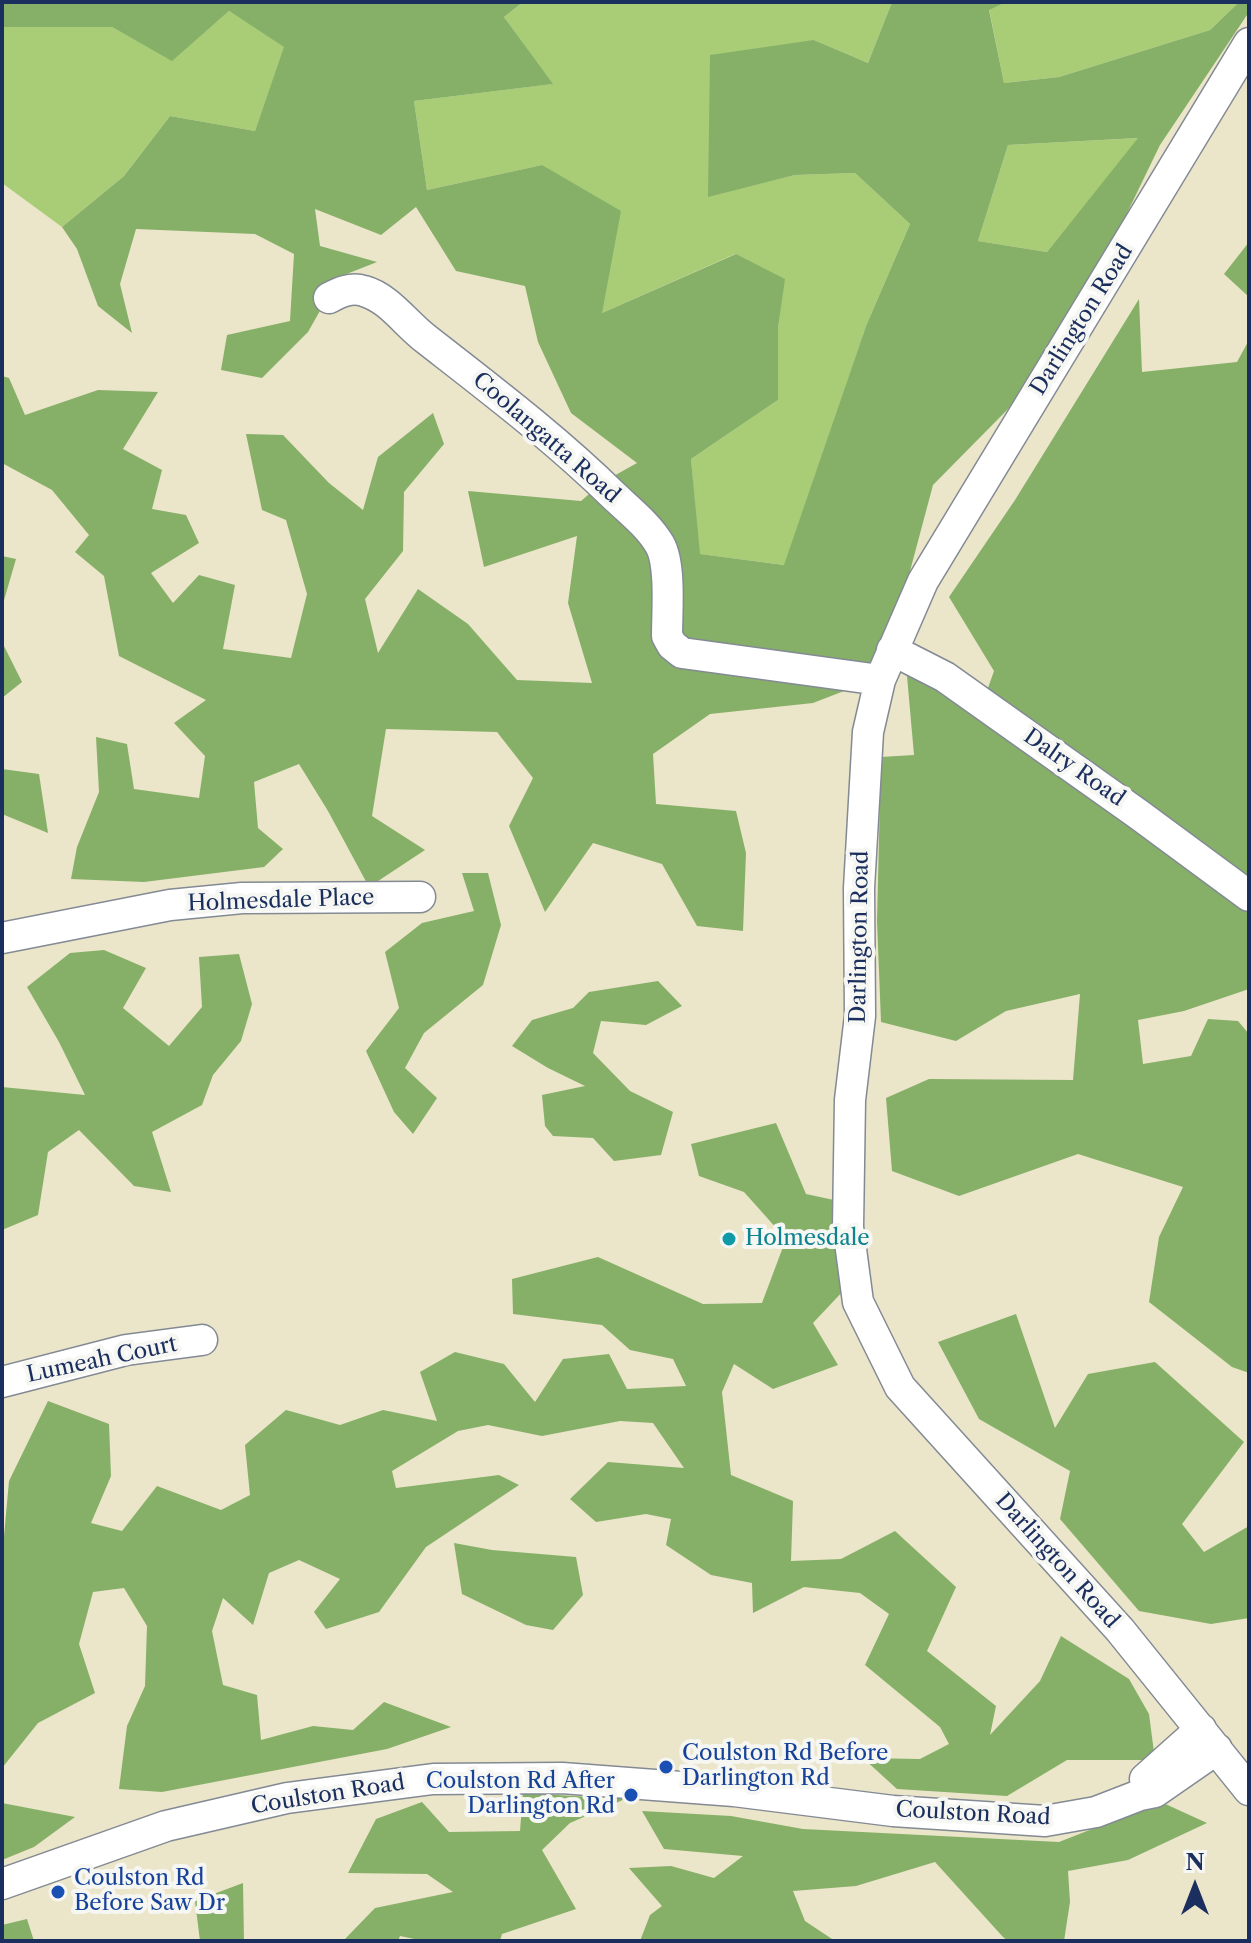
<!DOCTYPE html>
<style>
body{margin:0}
#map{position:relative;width:1251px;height:1943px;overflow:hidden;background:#ebe5c9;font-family:"Libre Caslon Text",serif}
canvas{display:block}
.frame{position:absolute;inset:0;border:4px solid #1b2f5e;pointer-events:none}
.north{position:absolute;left:1155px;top:1847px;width:80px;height:80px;-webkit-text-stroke:6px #f6f6f2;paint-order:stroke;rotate:0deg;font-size:22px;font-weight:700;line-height:32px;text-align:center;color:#1b2f5e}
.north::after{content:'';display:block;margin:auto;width:28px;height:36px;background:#1b2f5e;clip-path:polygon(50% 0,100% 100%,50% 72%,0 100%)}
</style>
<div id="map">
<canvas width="1251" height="1943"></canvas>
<div class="frame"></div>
<div class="north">N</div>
</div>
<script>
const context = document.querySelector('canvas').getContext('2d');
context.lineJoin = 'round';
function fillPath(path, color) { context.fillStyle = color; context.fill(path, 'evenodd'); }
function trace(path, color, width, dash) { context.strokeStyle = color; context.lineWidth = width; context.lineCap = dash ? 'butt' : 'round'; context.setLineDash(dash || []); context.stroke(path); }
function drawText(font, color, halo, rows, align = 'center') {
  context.font = font + ' "Libre Caslon Text",serif'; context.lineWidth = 8; context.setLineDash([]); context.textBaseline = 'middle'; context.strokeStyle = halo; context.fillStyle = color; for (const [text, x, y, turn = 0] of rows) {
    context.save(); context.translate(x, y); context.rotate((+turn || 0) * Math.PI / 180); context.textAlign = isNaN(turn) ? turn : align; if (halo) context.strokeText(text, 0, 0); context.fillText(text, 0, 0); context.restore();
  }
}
fillPath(new Path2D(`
 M523,2h369l-24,61 -54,-23 -106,156 87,-21 60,-2 55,51 -44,102 -81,239 -86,-11 -8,-95 87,-59v-72l6,-49 -49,-25 -133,59 -60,-148 -115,25 -13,-89 138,-17 -48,-67z
 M1006,2h233l-29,28 -151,47 -55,6 -15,-74z
 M229,11l56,36 -30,84 -85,-15 -46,60 -62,51 -60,-44v-156h110l60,33z
 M1139,138l-92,114 -69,-11 30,-96z`), '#a9cd77');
fillPath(new Path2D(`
 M2,2h521l-19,15 49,67 -139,17 13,89 115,-25 79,46 -19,102 134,-59 49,25 -7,49v72l-87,59 9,95 84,11 82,-239 44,-102 -55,-51 -60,2 -87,22 2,-142 104,-15 54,23 24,-61h114l-17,8 15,73 55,-6 151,-47 29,-28h10v10l-89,133 -75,155 -77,109 -75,76 -31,116 -27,78 -62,24 -103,11 -57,40 3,50 80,7 10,42 -3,78 -46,-5 -35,-62 -69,-21 -48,69 -36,-86 24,-48 -36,-46 -111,-3 -14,87 53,34 -56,37 -41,-76 -29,-47 -45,18 4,46 25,21 -19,18 -120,15 -73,-3 6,-32 22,-55 -3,-55 31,7 7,45 65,9 6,-42 -31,-33 32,-23 -87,-44 -15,-80 -29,-24 14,-17 -37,-45 -50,-27v-87l7,2 16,37 73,-25 60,2 -35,57 39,21 -10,39 34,6 13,28 -48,30 22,30 26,-28 36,10 -12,64 68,9 16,-64 -21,-74 -24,-10 -16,-76 37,1 46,48 34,27 15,-53 55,-44 11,31 -40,48 -1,59 -38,48 13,54 40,-64 50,35 49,56 75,3 -24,-80 9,-67 -93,31 -16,-76 113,10 22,-19 34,-19 -66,-50 -33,-71 -13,-56 -69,-15 -40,-64 -35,28 -66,-26 5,37 57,16 -38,15 -31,55 -46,46 -41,-8 6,-35 63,-14 4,-67 -39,-20 -119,-5 -16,55 12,49 -34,-27 -21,-57 -15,-22 62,-51 46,-60 85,15 29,-84 -55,-36 -57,50 -60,-34h-110zM1138,138l-91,114 -69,-11 30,-96z
 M1249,242v55l-25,-23z
 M1139,299l3,73 95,-10 12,-22v649l-65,22 -46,9 5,44 48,-8 17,-37 30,2 11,13v339l-17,-6 -83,-65 10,-65 24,-50 -105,-33 -119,42 -67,-25 -6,-73 43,-19 144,1 7,-86 -74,17 -50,30 -75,-19 -4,-101 4,-164 33,-2 -7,-79 76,26 11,-31 -45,-74 66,-97z
 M2,556l14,3 -14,48z
 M2,642l20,40 -20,16z
 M2,769l37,5 9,59 -46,-19z
 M462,873h26l13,52 -18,60 -59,48 -19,35 32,30 -24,36 -19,-22 -28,-61 33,-43 -14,-56 37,-29 52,-12z
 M104,950l42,18 -23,40 46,38 33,-39 -3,-50 40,-3 13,50 -11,37 -28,34 -11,30 -50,27 19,60 -37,-6 -55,-56 -31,22 -10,63 -36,15v-143l83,8 -26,-53 -32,-55 43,-34z
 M658,981l24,25 -36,19 -45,-4 -8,32 37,38 43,21 -12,43 -47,6 -21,-23 -40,-2 -8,-10 -3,-31 43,-9 -37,-18 -36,-22 20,-26 41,-12 16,-16z
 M776,1123l30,71 28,6 11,89 -32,34 25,42 -65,24 -39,-25 -12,28 9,83 62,26 -2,60 50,-2 54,-28 61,56 -29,64 69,55 -6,29 50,-54 21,-45 68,43 20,35 6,46h-88l-60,36 -110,-7 -34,-31 57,1 29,-15 -9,-17 -75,-62 24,-51 -29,-21 -56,-6 -51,26 -1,-30 -41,-8 -45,-30 5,-26 -25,-5 -50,8 -26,-23 38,-37 76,6 -31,-45 -33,-2 -78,15 -54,-11 -30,6 -66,40 4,17 103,-13 20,10 -93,62 -47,65 -53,17 -12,-17 26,-33 -41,-19 -30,13 -16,52 -30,-27 -11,33 11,54 34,10 4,45 52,-14 40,4 31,-28 67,25 -64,22 -225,43 -43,-3 8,-63 18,-40 2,-60 -23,-38 -31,4 -14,52 16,49 -57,30 -36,45v-230l2,-2 5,-55 39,-80 61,23 2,52 -20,47 31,8 35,-45 64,24 29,-15 -5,-50 41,-35 54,15 43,-15 54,11 -17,-49 35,-20 49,12 31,38 28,-43 46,-5 18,35 59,-3 -13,-27 -43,-9 -28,-25 -89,-11 -1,-35 86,-22 105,47 59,-1 24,-64 -42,-47 -45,-16 -8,-32z
 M1016,1314l39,114 33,-54 67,-12 89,80 -62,82 22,28 45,-26v92l-38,6 -72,-13 -79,-92 10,-48 -91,-52 -41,-77z
 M454,1543l38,7 84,7 7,38 -30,35 -27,-5 -64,-31z
 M523,1793l102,6 -55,24 -28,27 34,59 -74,25 -2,7h-76l-24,-5 -2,5h-50l-3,-2 30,-31 78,-16 -26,-18 -79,-1 28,-54 46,-17 27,30 71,-1z
 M1161,1802l46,21 -79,37 -60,11 2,31 -6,39h-56l-5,-4 -68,-75 -79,24 -63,5 12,30 30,20h-195l10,-26 12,-9 -33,-38 42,-2 43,12 29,-22 -79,-7 -22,-38 89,5 72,13 256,13z
 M2,1803l73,14 -41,30 -32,13z
 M243,1883l1,58h-44l-5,-40z
 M27,1919l7,22h-32v-16z`), '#86b068');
const minor = new Path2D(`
 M1249,43l-326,538 -43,99 -12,52 -9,156 1,128 -10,84 -2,127 10,75 42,85 220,243 129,160
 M329,298c11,-6 22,-11 35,-7 25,7 42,33 62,48 64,50 130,100 188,157 16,15 35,30 46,49 11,20 7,67 7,91l5,9 10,8 198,27
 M892,650l53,27 193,137 111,82
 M2,938l168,-33 72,-7 178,-1
 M2,1382l124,-32 76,-10
 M1145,1779l56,-50
 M2,1884l164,-58 121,-28 146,-19 129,-1 172,13 159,20 152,10 51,-9 44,-17 15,-3 62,-43`);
trace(minor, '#838a94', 33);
trace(minor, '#fff', 30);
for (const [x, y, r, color] of [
 [729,1239,8,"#0f9aa8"],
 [666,1767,8,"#1a4fb4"],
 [631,1795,8,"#1a4fb4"],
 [58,1892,8,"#1a4fb4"]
]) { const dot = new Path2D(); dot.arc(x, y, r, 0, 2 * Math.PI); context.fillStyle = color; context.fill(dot); trace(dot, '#f6f6f2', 3); }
drawText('22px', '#1b2f5e', '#f6f6f2', [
 ["Darlington Road",1082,320,-58],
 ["Coolangatta Road",546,438,41],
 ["Dalry Road",1074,768,35],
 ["Holmesdale Place",281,901,-2],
 ["Darlington Road",860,937,-89],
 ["Lumeah Court",102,1360,-12],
 ["Darlington Road",1057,1561,48],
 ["Coulston Road",328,1795,-9],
 ["Coulston Road",973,1814,3]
]);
drawText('22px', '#0d838f', '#f6f6f2', [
 ["Holmesdale",745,1239]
], 'left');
drawText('22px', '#164399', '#f6f6f2', [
 ["Coulston Rd Before",682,1754],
 ["Darlington Rd",682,1779],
 ["Coulston Rd After",615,1782,"right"],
 ["Darlington Rd",615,1807,"right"],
 ["Coulston Rd",74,1879],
 ["Before Saw Dr",74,1904]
], 'left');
</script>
